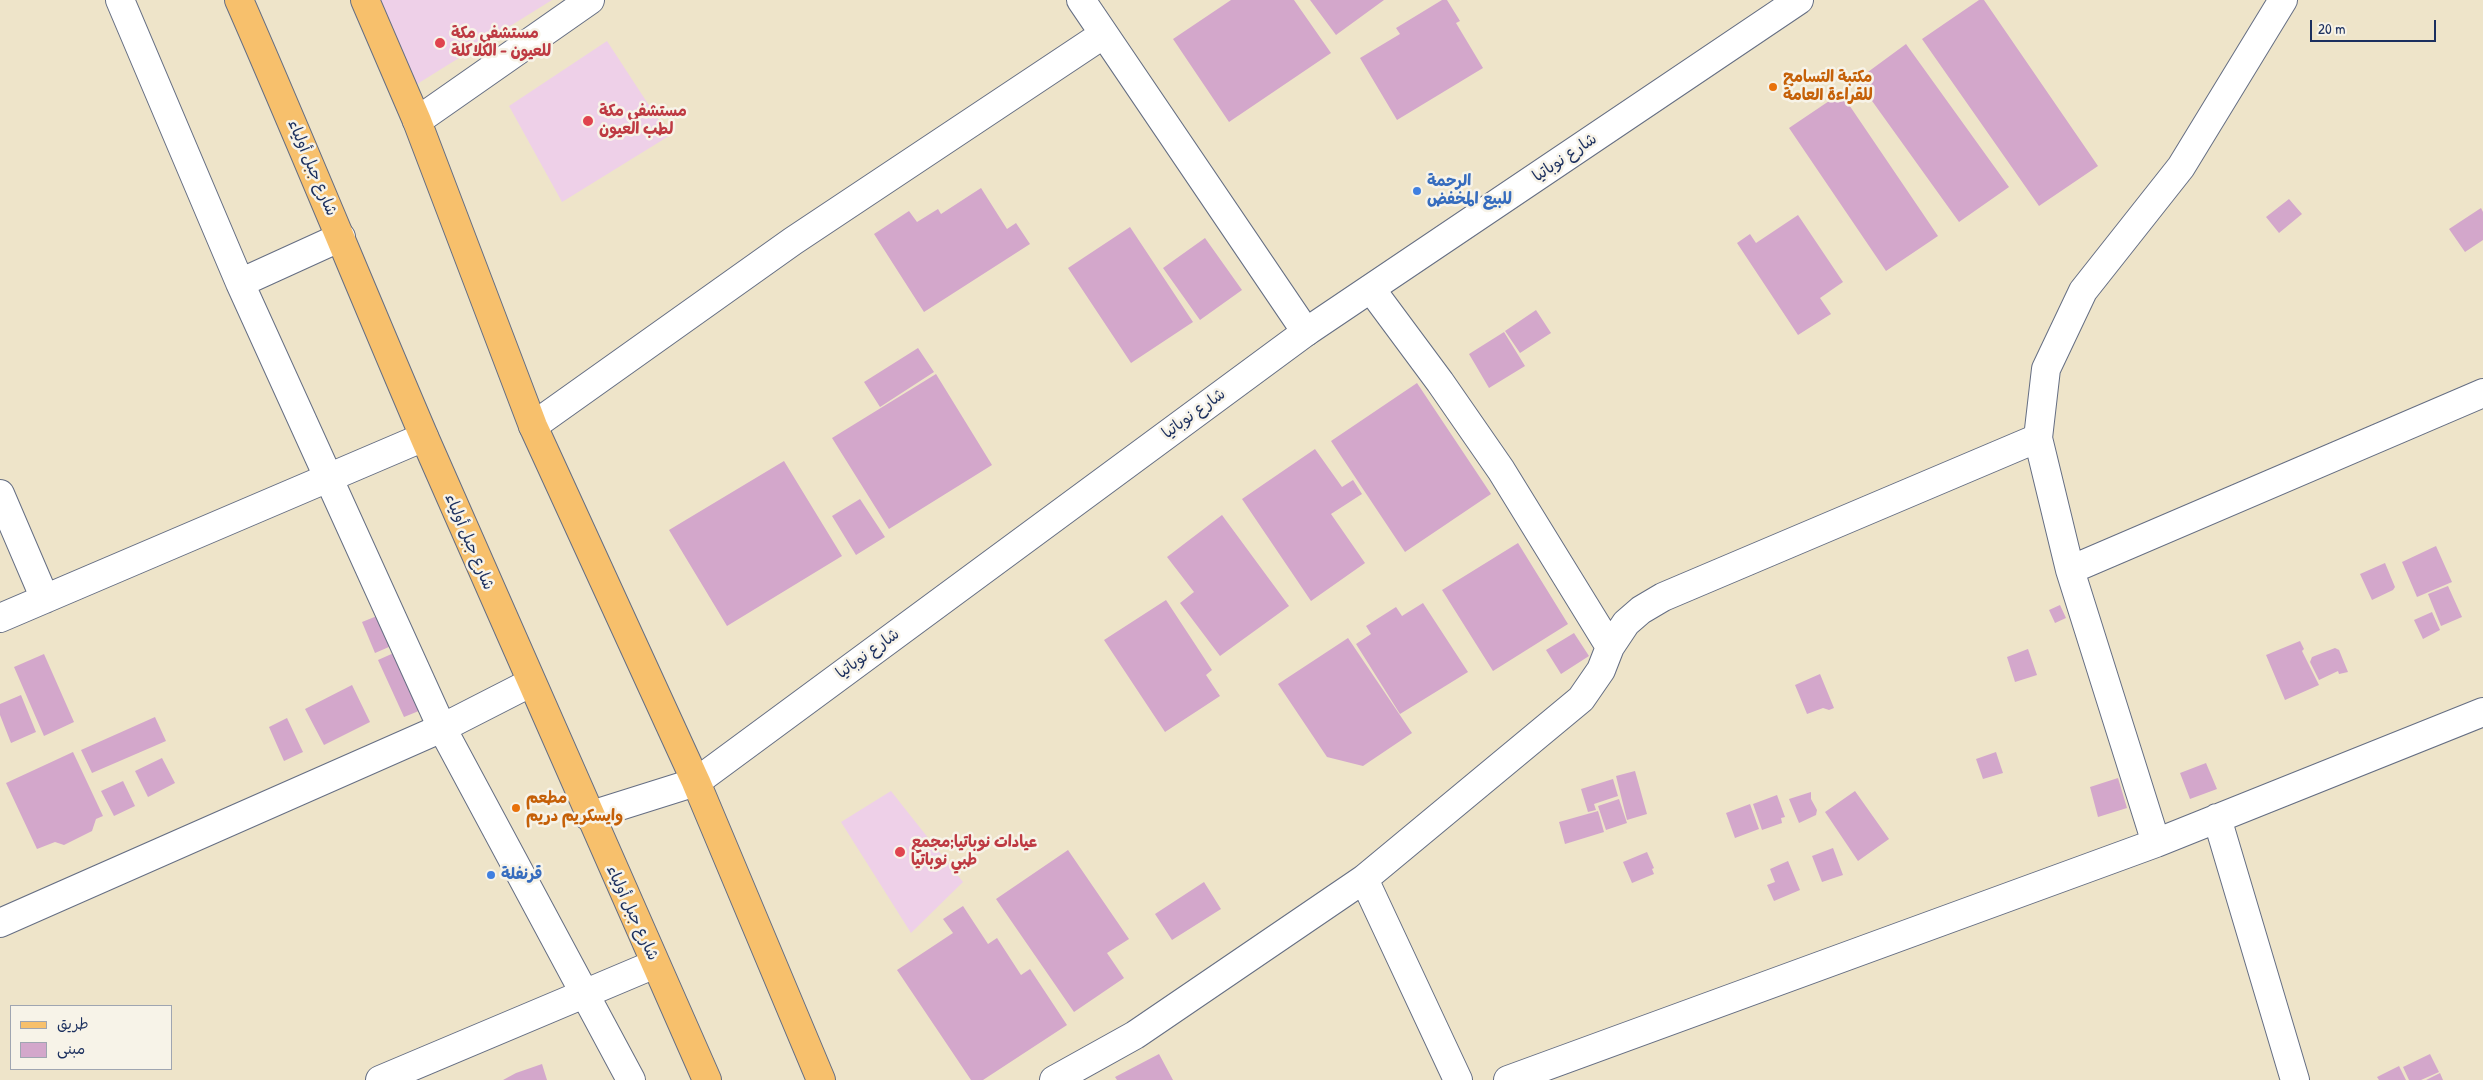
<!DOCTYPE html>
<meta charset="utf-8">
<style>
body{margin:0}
#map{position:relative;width:2483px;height:1080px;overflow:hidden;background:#eee4c9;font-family:"Patrick Hand","Playpen Sans Arabic",sans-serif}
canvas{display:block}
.legend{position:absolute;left:10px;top:1005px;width:162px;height:65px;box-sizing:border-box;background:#f7f3e8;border:1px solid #9fa5b1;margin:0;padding:6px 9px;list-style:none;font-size:15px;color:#1b2f5e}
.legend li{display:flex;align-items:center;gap:10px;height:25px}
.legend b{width:25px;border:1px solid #9fa5b1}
.scale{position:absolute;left:2310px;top:20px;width:126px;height:22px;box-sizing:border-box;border:2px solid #1b2f5e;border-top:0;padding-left:6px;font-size:15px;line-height:18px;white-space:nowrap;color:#1b2f5e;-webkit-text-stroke:4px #f7f3e8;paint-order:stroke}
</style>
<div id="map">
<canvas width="2483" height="1080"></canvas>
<ul class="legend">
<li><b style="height:6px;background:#f7c06c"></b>طريق</li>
<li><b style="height:14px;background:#d3a7cb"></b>مبنى</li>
</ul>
<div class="scale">20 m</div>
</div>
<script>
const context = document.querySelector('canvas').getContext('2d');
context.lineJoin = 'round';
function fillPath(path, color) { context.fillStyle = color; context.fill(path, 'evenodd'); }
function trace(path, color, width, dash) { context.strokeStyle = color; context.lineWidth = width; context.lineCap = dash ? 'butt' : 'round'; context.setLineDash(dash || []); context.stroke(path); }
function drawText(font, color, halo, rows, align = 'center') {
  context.font = font + ' "Patrick Hand","Playpen Sans Arabic",sans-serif'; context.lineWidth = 5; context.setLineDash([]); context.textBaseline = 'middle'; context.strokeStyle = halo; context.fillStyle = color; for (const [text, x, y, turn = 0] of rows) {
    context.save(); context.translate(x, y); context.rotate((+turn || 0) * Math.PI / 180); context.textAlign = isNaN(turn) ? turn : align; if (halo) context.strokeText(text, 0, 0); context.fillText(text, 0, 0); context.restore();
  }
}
fillPath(new Path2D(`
 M379,0h173l-138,86z
 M607,41l62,95 -107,66 -53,-96z
 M891,791l72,91 -52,51 -70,-111z`), '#eed0e8');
fillPath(new Path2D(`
 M1231,0h63l37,53 -102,69 -56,-83z
 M1310,0h74l-48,35z
 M1442,0h5l13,21 -4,2 27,45 -86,52 -37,-62 40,-24 -4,-6z
 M1979,0h5l114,166 -59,40 -117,-167z
 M1906,44l103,143 -50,35 -102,-142z
 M1841,93l97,143 -52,35 -97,-143z
 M981,188l26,41 9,-6 14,21 -106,68 -50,-78 35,-23 8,11 21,-13 3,5z
 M2289,199l13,15 -23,19 -13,-16z
 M2481,208l2,4v28l-18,12 -16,-23z
 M1798,215l45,67 -23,16 11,16 -33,21 -61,-92 13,-9 6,9z
 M1130,227l63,95 -62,41 -63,-95z
 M1205,238l37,52 -42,30 -37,-52z
 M1536,310l15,23 -31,20 -15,-22z
 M1504,332l21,34 -36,22 -20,-34z
 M918,348l16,24 -54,35 -16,-25z
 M936,374l56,91 -103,64 -57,-91z
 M1417,383l74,111 -86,58 -74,-111z
 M1315,449l27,38 11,-7 9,14 -31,20 34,49 -54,38 -69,-102z
 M784,461l58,95 -115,70 -58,-96z
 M860,499l25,38 -29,18 -24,-39z
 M1222,515l67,91 -69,50 -40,-53 14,-11 -27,-35z
 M1518,543l50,81 -75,47 -51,-81z
 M2436,546l16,36 -35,15 -15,-35z
 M2385,563l10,24 -2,3 -21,10 -12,-26z
 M2448,586l14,31 -21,9 -13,-32z
 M1166,600l46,70 -6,5 14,21 -55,36 -61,-92z
 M1423,603l45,69 -68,42 -44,-70 15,-10 -5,-8 30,-19 6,9z
 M2060,605l6,13 -11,5 -6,-13z
 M392,610l13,30 -30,13 -13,-31z
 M2432,612l8,18 -17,9 -9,-19z
 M1574,633l15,23 -28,18 -15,-24z
 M1348,638l64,95 -49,33 -36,-9 -49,-73z
 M2300,641l4,8 -2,2 17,34 -34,15 -19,-45z
 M405,648l26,58 -27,11 -26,-57z
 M2335,648l4,2 9,22 -9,2 -1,-3 -19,9 -9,-18 2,-5z
 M2028,649l9,26 -22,7 -8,-25z
 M44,654l30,68 -30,14 -30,-69z
 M1820,674l14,34 -5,2 -6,-2 -16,6 -12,-29z
 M352,685l18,37 -46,23 -19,-36z
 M21,695l15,37 -25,11 -11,-28v-11z
 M155,717l11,24 -74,32 -11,-23z
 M287,718l16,34 -19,9 -15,-34z
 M73,752l30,64 -7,3 -4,12 -28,14 -9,-3 -18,7 -31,-66z
 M1996,752l7,21 -20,6 -7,-20z
 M162,758l13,25 -27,14 -13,-26z
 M2206,763l11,26 -27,10 -10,-26z
 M1635,771l12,43 -20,6 -11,-44z
 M2118,778l9,30 -29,9 -8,-30z
 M1613,779l5,17 -24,8 2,6 -8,2 -7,-23z
 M123,781l12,25 -21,10 -13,-25z
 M1855,791l34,48 -31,22 -33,-49z
 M1811,792v7l6,11 -1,5 -17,8 -10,-24z
 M1777,795l8,22 -4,1 1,5 -20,7 -9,-26z
 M1619,799l8,24 -21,7 -8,-24z
 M1750,804l9,25 -24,9 -9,-25z
 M1598,811l6,21 -39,12 -6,-22z
 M1833,848l10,27 -21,7 -10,-26z
 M1068,850l61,89 -22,14 17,25 -50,34 -78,-113z
 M1647,852l7,16 -2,1 2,5 -22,9 -9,-21z
 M1788,861l12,29 -26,11 -7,-16 8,-3 -5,-13z
 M1204,882l17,27 -49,31 -17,-26z
 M963,906l25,38 9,-6 24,37 9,-6 37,56 -84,55h-12l-74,-110 56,-37 -10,-14z
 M1159,1054l14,26h-56l-2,-3z
 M2430,1054l9,18 -18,8h-12l-6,-13z
 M542,1064l5,16h-44l13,-7z
 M2399,1066l7,14h-27l-2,-3z
 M2440,1073l3,7h-17z`), '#d3a7cb');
const minor = new Path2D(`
 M120,0l120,283 202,445 189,352
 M1081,0l225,332
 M417,121l173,-121
 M240,283l101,-46
 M1371,289l69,93 61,88 109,177
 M533,426l260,-185 311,-207
 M0,494l45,105
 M2070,570l413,-177
 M0,618l424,-181
 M2217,818l78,262
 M2156,843l-86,-273 -32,-132 8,-69 37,-78 98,-124 102,-167
 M1364,879l94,201
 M0,923l442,-195 88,-45
 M380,1080l275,-116
 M1054,1080l81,-45 229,-156 217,-180 20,-29 9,-23 16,-24 15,-13 22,-13 375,-159
 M1508,1080l648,-237 327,-131`);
const tertiary = new Path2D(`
 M588,816l108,-34 610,-450 493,-332`);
const primary = new Path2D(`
 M239,0c64,146 124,294 187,441 92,214 186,427 281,639
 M365,0l52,121 116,305 163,356 125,298`);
trace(minor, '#656e83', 30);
trace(tertiary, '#656e83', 30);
trace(primary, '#656e83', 30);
trace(minor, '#fff', 28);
trace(tertiary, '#fff', 28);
trace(primary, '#f7c06c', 28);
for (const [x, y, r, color] of [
 [440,43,6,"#e0444e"],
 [1773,87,5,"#e8710a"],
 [588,121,6,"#e0444e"],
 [1417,191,5,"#3f7fe0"],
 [516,808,5,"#e8710a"],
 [900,852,6,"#e0444e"],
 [491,875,5,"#3f7fe0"]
]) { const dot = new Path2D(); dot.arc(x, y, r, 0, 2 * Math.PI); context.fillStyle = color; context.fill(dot); trace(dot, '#f7f3e8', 2); }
drawText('bold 16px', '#be3a42', '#f7f3e8', [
 ["مستشفى مكة",451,34],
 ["للعيون - الكلاكلة",451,52],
 ["مستشفى مكة",599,112],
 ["لطب العيون",599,130],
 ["عيادات نوباتيا;مجمع",911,843],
 ["طبي نوباتيا",911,861]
], 'left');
drawText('bold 16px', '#c56008', '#f7f3e8', [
 ["مكتبة التسامح",1783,78],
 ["للقراءة العامة",1783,96],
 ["مطعم",526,799],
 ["وايسكريم دريم",526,817]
], 'left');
drawText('16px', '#1b2f5e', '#f7f3e8', [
 ["شارع نوباتيا",1565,158,-34],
 ["شارع جبل أولياء",312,168,67],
 ["شارع نوباتيا",1194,414,-36],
 ["شارع جبل أولياء",469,542,67],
 ["شارع نوباتيا",868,654,-36],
 ["شارع جبل أولياء",632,913,65]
]);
drawText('bold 16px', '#366cbe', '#f7f3e8', [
 ["الرحمة",1427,182],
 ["للبيع المخفض",1427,200],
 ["قرنفلة",501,875]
], 'left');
</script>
